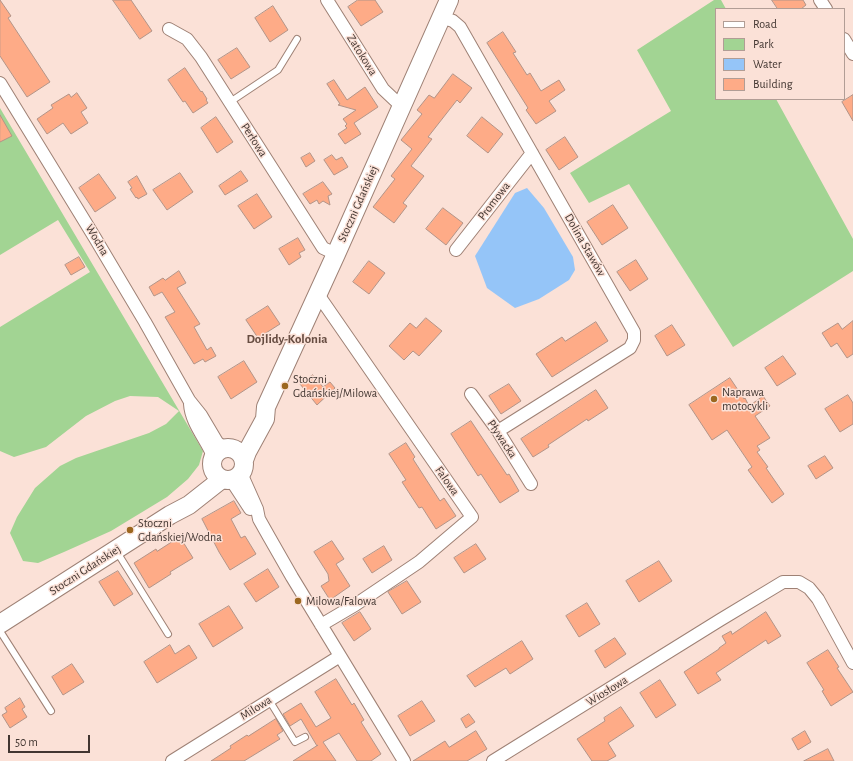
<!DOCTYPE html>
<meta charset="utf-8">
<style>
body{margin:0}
#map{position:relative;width:853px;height:761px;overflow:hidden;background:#fbe1d7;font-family:"Alegreya Sans",sans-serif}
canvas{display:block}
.legend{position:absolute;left:715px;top:8px;width:130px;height:92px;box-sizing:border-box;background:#fbe1d7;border:1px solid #b19d95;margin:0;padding:5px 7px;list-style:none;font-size:12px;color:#423631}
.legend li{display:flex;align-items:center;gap:8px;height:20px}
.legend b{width:20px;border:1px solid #b19d95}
.scale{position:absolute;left:8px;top:735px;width:82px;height:18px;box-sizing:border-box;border:2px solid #423631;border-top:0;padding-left:5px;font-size:12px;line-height:14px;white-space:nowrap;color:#423631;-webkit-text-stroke:3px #fbe1d7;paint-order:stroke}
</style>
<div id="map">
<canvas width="853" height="761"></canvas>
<ul class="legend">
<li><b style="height:5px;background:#fff"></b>Road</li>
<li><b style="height:11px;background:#a2d493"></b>Park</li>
<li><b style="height:11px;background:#95c5f8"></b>Water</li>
<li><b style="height:11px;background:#feab87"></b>Building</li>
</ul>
<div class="scale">50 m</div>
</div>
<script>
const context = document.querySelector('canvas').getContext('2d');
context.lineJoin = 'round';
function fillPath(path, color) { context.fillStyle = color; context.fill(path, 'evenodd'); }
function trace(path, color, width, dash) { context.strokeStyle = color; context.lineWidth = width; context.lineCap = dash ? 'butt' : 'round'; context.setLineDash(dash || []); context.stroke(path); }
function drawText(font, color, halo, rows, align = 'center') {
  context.font = font + ' "Alegreya Sans",sans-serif'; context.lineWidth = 3; context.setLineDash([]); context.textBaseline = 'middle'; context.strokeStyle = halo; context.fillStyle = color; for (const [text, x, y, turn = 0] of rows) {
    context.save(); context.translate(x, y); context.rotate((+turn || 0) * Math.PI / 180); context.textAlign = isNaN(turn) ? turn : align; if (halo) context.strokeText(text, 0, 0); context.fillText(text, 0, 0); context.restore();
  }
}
fillPath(new Path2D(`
 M714,0h7l5,9h-10v90h60l77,140v32l-120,76 -104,-163 -40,19 -19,-30 101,-62 -34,-61z
 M0,108l203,343 -4,14 -11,14 -21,18 -56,34 -47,21 -26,11 -15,-2 -13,-28 7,-16 18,-29 25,-22 16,-8 73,-25 17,-9 13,-13 -21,-14 -28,-1 -15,5 -29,15 -40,31 -32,10 -14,-6v-124l90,-55 -32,-52 -58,35z`), '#a2d493');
fillPath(new Path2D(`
 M527,188l17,20 29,49 2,13 -6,10 -30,19 -24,9 -28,-20 -12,-32 40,-63z`), '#95c5f8');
const building = new Path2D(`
 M0,0l11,16 -3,2 42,64 -23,15 -27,-41z
 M113,0h18l21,31 -12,8z
 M358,0h17l8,12 -22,14 -13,-19z
 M772,0h31l3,5 -5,4h-23z
 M273,6l15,24 -18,12 -15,-24z
 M503,32l13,20 -3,1 14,22 3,-2 11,18 18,-11 6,10 -16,11 7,10 -20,13 -10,-14 2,-2 -41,-65z
 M237,48l13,19 -19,12 -13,-19z
 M185,68l16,24 1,-1 5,8 -1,1 2,3 -15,10 -8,-12 -2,1 -15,-22z
 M453,74l19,14 -12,15 -3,-3 -29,37 4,2 -21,27 13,10 -21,27 4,3 -13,17 -21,-16 22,-28 -4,-3 21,-27 -11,-9 21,-26 -5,-4 12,-15 5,3z
 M334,80l13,20 18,-13 13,20 -24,16 7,11 -16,10 -7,-10 9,-6 -2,-2 2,-2 -4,-5 13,-9 -18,-5 2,-1 -13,-20z
 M77,93l10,15 -6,4 7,11 -17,11 -8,-11 -16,11 -10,-15 16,-11 -2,-3 18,-11 2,3z
 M853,95v26l-11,-19z
 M0,115l12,21 -12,6z
 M216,117l17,25 -16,11 -16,-25z
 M482,117l21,17 -15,19 -21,-17z
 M565,137l13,20 -19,13 -13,-20z
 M310,153l5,8 -9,6 -5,-9z
 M332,155l4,5 6,-3 6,10 -14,8 -10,-15z
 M241,171l7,10 -23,14 -6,-9z
 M180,173l13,19 -26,18 -14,-20z
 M99,174l17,24 -21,14 -16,-24z
 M137,176l10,18 -9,5 -1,-2 -1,1 -6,-9 2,-1 -4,-6z
 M323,182l9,12 -4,2 2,9 -7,-4 -4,3 -2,-4 -7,4 -7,-10z
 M257,194l15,23 -18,12 -16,-23z
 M613,205l15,23 -26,17 -15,-23z
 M443,208l20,15 -17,22 -20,-16z
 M298,238l7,12 -6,3 2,4 -12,8 -10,-16z
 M79,257l6,10 -14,8 -6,-10z
 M636,260l12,19 -18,12 -13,-19z
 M369,261l16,12 -16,21 -16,-12z
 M179,271l7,12 -9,5 23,36 -6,3 13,23 4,-3 5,9 -11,6 -2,-3 -9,5 -29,-47 10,-5 -13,-20 -8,4 -5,-9 14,-9 2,2z
 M268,306l12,18 -22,14 -12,-18z
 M426,318l16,13 -23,25 -6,-5 -9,9 -15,-14 21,-23 6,5z
 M853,321v33l-6,4 -10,-15 -6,4 -9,-14 16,-10 4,6z
 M596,322l12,19 -56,36 -16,-23 26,-17 3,4z
 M672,325l13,20 -18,11 -12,-20z
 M783,356l13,18 -19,12 -12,-18z
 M244,361l13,21 -26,17 -13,-22z
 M313,375l10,12 7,-5 5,6 -18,17 -17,-21z
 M730,378l14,21 1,-1 4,8 14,-10 7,10 -15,10 15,22 -13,8 3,4 -3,2 11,15 -2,1 18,26 -12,9 -24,-33 4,-3 -25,-37 -15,10 -23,-35z
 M509,384l12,17 -20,13 -12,-18z
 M596,390l12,18 -20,13 -1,-2 -39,26 1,2 -16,10 -12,-18z
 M848,395l5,8v21l-13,8 -15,-23z
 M471,421l36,54 2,-1 10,17 -19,12 -19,-29 -3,2 -27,-42z
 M406,443l9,14 -2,2 27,42 4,-3 12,18 -20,13 -14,-22 -3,1 -17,-26 4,-2 -17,-26z
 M825,456l8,12 -17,11 -8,-13z
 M234,501l7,12 -10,6 10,19 4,-2 11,18 -26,16 -11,-18 -17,-33z
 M180,537l13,21 -23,14 1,2 -22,14 -15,-25 22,-14 1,2z
 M332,541l12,18 -8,5 14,22 -20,14 -9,-14 8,-5 -1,-7 -14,-22z
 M476,544l10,15 -22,14 -10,-15z
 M384,546l8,14 -20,13 -9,-14z
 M659,561l13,20 -33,21 -13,-21z
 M268,569l11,18 -23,15 -12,-18z
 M118,571l15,23 -19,12 -15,-24z
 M407,581l14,21 -19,12 -14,-22z
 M587,603l13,21 -21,13 -13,-21z
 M229,606l14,22 -30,19 -14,-23z
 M360,612l11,17 -17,12 -12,-18z
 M766,612l15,24 -13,8 -2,-4 -50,33 5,7 -23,14 -14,-22 35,-23v-1l7,-5 -4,-7 9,-5 1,3z
 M615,638l11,16 -21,14 -10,-17z
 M522,641l11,18 -23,15 -4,-6 -31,19 -8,-11z
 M170,645l5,9 14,-9 8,13 -40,25 -13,-21z
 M828,650l11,17 -2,1 16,24 -22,14 -9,-15 2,-1 -17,-27z
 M72,664l12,18 -21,13 -11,-18z
 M336,679l16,26 2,-2 10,17 -3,2 20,32 -10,7h-14l-18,-28 -16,9 13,19h-43l25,-16 -1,1 -16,-27 -11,7 -7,-12 18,-11 15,24 15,-9 -16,-26z
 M660,680l16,25 -20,13 -16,-25z
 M20,698l5,9 -3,2 5,8 -17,11 -8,-13 5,-3 -2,-4z
 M422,701l13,20 -25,15 -12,-20z
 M621,707l13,19 -26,17 8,13 -9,5h-15l-15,-22 28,-18 -1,-3z
 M469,714l6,8 -9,6 -5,-9z
 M276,719l7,12 -6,4 3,4 -36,22h-33l20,-13 -1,-2 17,-11 1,1z
 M476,731l11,18 -20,12h-54l32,-20 4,6z
 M805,731l6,11 -13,8 -6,-11z
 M828,749l6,12h-30z`);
fillPath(building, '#feab87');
trace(building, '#b29488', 1);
const lane = new Path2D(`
 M230,102l48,-32 19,-31
 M117,552l51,82
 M0,631l51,80
 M269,700l26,42 10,-5`);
const street = new Path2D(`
 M327,0l56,89 18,17
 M820,0l6,9
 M441,17l12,4 7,6 174,305v8l-4,8 -132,83
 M169,29l18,10 14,18 122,191 13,6
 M844,39l9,15
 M0,83l95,155 50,84 44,78 12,15 16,27 6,6
 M456,250l76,-97
 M317,293l155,224 -53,45 -64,43 -34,20
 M471,394l27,37 33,53
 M190,404c1,19 16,35 23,52
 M241,473l16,36 2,10 9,16 24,42 112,184
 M231,480l19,29
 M172,761l168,-105
 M493,761l227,-141 63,-38h16l10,6 9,11 35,64`);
const secondary = new Path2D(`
 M212 464a16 16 0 1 1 32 0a16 16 0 1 1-32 0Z
 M244,460l3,-8 18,-33 1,-12 70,-153 113,-254
 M0,624l170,-109 19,-10 33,-26`);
trace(lane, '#9e8175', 8);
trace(street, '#9e8175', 14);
trace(secondary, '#9e8175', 20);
trace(lane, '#fff', 6);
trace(street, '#fff', 12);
trace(secondary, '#fff', 18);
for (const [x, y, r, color] of [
 [285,386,4,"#9c671f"],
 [714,399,4,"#9c671f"],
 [130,530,4,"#9c671f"],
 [298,601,4,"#9c671f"]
]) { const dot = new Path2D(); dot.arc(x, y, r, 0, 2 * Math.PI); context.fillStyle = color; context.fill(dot); trace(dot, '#fbe1d7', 1.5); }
drawText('12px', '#423631', '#fbe1d7', [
 ["Zatokowa",362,55,58],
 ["Perłowa",254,140,57],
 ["Promowa",494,201,-52],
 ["Stoczni Gdańskiej",358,204,-66],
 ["Wodna",97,240,59],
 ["Dolina Stawów",585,245,60],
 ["Pływacka",502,439,56],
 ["Falowa",447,481,55],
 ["Stoczni Gdańskiej",85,570,-33],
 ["Wiosłowa",607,691,-32],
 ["Milowa",256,708,-32]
]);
drawText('12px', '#423631', '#fbe1d7', [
 ["Stoczni",293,379],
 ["Gdańskiej/Milowa",293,393],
 ["Naprawa",722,392],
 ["motocykli",722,406],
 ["Stoczni",138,523],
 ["Gdańskiej/Wodna",138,537],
 ["Milowa/Falowa",306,601]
], 'left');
drawText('bold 13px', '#674d42', '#fbe1d7', [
 ["Dojlidy-Kolonia",287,339]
]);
</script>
